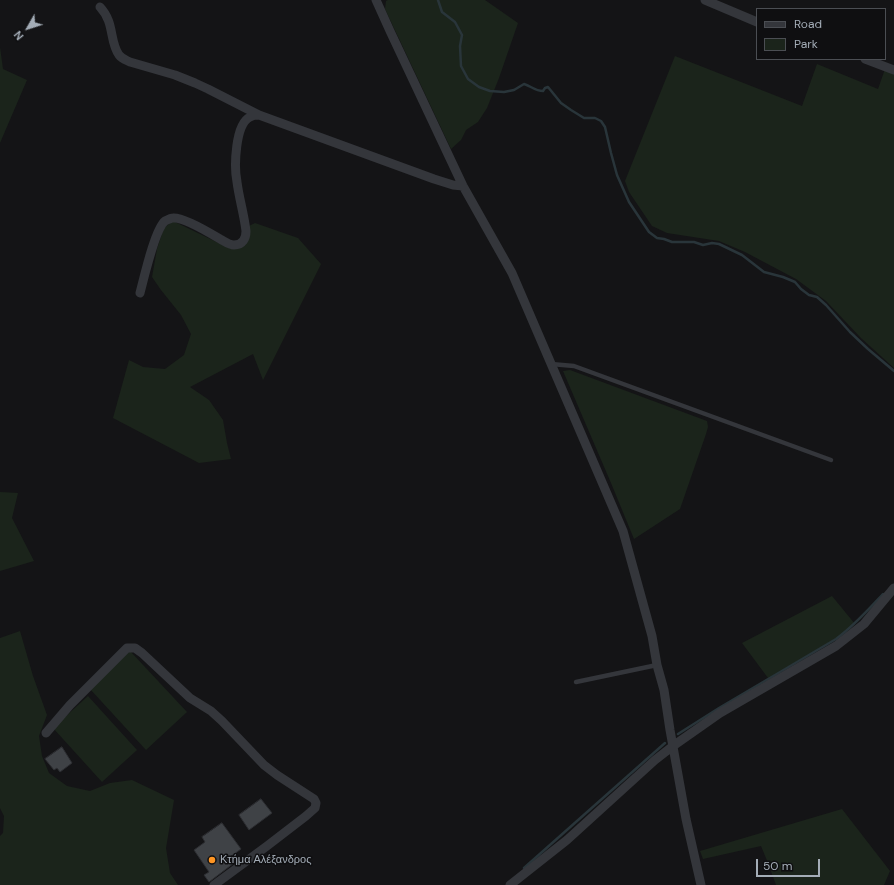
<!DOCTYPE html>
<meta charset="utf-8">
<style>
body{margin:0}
#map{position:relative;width:894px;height:885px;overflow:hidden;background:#141416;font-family:"DM Sans",sans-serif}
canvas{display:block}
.legend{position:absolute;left:756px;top:8px;width:130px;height:52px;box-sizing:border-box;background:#0f0f11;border:1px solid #4b4e53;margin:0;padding:5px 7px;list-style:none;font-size:12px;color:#a4adb7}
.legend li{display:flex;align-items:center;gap:8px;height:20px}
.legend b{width:20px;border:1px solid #4b4e53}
.north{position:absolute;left:8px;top:8px;width:40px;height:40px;-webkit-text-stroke:3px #0f0f11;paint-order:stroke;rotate:231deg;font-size:11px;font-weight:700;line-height:16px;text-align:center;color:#a4adb7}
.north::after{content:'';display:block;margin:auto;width:14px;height:18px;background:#a4adb7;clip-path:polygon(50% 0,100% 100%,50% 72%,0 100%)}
.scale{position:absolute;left:756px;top:859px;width:64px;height:18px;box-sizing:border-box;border:2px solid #a4adb7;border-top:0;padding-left:5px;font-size:12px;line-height:14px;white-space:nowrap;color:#a4adb7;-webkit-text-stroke:3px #0f0f11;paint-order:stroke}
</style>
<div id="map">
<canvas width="894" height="885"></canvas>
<ul class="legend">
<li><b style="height:5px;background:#34363b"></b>Road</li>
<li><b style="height:11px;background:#1b241b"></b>Park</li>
</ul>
<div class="north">N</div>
<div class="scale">50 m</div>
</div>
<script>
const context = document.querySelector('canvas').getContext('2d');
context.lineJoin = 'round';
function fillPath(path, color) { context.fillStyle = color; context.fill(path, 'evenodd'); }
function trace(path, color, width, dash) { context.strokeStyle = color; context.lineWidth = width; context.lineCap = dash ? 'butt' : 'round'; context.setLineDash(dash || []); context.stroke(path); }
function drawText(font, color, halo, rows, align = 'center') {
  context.font = font + ' "DM Sans",sans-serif'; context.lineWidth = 3; context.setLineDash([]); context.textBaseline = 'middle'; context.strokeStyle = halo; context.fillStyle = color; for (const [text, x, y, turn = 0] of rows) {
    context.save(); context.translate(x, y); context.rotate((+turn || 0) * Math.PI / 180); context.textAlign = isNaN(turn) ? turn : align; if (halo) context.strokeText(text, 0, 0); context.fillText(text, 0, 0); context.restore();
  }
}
fillPath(new Path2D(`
 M388,0h97l33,23 -19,55 -12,30 -9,14 -12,8 -5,10 -10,9 -66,-140 1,-8z
 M0,47l3,22 24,11 -27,63z
 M675,56l127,50 15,-42 61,25 7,-20 9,4v295l-33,-30 -35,-37 -30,-22 -51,-27 -26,-11 -52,-8 -15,-7 -23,-34 -4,-11z
 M173,221l58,28h7l11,-23 6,-3 43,15 23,26 -58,116 -10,-26 -63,33 19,13 14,20 4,23 4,16 -32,4 -86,-45 16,-58 14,7 22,2 19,-14 7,-21 -10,-19 -20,-25 -9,-13 5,-28 7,-21z
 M570,370l137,51 1,6 -2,7 -26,75 -46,30 -23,-56 -48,-112z
 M0,492l18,1 -6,25 22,43 -34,10z
 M832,596l23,28 -15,12 -72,42 -26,-35z
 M20,631l13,45 14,39 -8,21 3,20 7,17 18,13 23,5 20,-8 22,-3 42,20 -8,48 4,25 8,12h-178v-49l3,-3 1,-17 -4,-8v-170z
 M130,651l57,61 -41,38 -56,-61z
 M88,696l49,54 -35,32 -49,-54z
 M842,809l48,62 -6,14h-108l-8,-22 -7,-17 -58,13 -3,-8z`), '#1b241b');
trace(new Path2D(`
 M438,0l4,12 13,10 7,13 -2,11 1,20 7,13 11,8 11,4 14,1 10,-2 10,-6c7,2 11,7 19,7l2,-3 3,-1 13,16 10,7 13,8h11l6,3 4,6 6,26 6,22 12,27 20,30 8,6 7,1 8,3h22l9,3 9,-2 7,1 23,11 22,17 19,5 12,5 6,7 8,6 8,2 9,8 24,27 18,17 26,22
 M678,734l41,-26 117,-69c18,-13 32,-29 47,-45
 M524,868l141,-125`), '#29353a', 2.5);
const building = new Path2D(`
 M62,747l10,16 -12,9 -3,-4 -3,2 -9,-11z
 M261,799l11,14 -23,17 -10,-15z
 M222,823l19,26 -11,8 4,6 -25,19 -5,-7 5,-3 -15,-22 11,-8 -3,-5z`);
fillPath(building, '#3f4246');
trace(building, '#2d2e32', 1);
trace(new Path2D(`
 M551,364l23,2 257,94
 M576,682l81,-17`), '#34363b', 4.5);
trace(new Path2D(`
 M376,0l14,31 73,155 49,87 111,258 29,105 5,29 7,25 6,40 16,89 15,66
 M705,0l52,22
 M100,7c15,16 9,34 19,48 3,4 7,5 11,7l45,13 20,8 13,6 51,26 175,64 19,6 10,1
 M865,59l29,11
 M140,293c4,-15 15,-64 25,-72 2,-1 6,-3 8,-3 11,-1 37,15 47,21 4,2 9,6 14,6 9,0 12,-7 12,-14 -2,-17 -7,-33 -9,-49 -3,-15 -2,-58 13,-65 3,-2 6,-2 9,-2
 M46,733l24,-28 57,-57h8l7,5 48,45 21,13 11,10 42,44 13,10 37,24 2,4 -1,5 -9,8 -39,30 -53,39
 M510,885l57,-45 88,-80 18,-14 47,-33 116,-67 28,-22 30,-36`), '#34363b', 9);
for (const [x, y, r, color] of [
 [212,860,4,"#fe9523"]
]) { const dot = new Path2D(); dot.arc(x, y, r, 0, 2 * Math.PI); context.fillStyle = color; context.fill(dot); trace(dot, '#0f0f11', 1.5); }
drawText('11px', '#a4adb7', '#0f0f11', [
 ["Κτήμα Αλέξανδρος",220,860]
], 'left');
</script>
